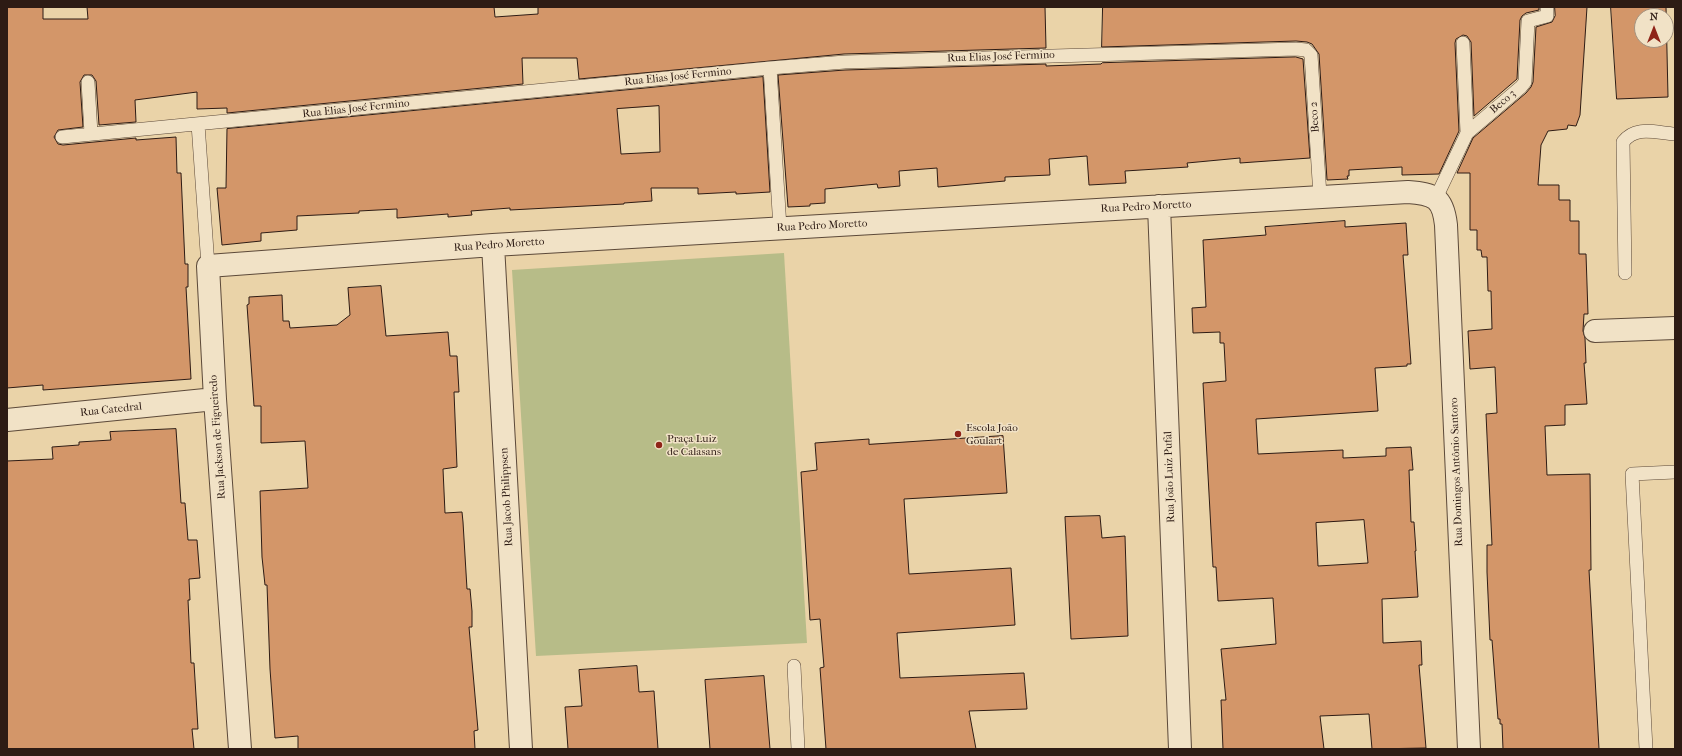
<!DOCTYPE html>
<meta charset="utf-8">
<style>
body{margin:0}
#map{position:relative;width:1682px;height:756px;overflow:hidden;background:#ead3a8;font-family:"IM FELL French Canon",serif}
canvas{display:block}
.frame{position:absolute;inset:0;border:8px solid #2d1b14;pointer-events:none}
.north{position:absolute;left:1634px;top:8px;width:40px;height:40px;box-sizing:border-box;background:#f1e2c6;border:1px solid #a3927f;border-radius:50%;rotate:0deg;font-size:11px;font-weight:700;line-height:16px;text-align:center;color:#2d1b14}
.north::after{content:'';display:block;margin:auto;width:14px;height:18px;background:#8f2418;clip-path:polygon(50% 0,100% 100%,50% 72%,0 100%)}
</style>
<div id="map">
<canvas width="1682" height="756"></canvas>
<div class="frame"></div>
<div class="north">N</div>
</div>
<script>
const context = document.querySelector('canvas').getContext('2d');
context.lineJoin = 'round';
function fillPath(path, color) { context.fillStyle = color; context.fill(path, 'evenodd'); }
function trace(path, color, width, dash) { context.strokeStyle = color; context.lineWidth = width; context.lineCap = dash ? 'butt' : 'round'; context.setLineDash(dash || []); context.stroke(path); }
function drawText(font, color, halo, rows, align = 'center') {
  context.font = font + ' "IM FELL French Canon",serif'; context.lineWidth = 3; context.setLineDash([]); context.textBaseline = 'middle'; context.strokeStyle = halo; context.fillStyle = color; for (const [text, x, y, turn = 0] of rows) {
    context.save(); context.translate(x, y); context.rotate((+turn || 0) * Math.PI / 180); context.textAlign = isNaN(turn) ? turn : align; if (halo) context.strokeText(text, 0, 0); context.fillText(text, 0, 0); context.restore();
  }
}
fillPath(new Path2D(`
 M784,253l23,390 -271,13 -24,-386z`), '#b7bc88');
const building = new Path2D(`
 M7,7h36v12h45l-1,-12h407l1,10 43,-3v-7h507l1,41 -202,6 -265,25 -2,-21h-55l1,26 -296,29v-5l-30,1v-17l-62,8 1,22 -37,3 -3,-44 -4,-6h-8l-4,7 3,45 -25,3 -4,7 4,7 5,1 73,-7v2l40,-3 1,36h4l4,91h3v23h-2l5,92 -148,11v-5l-36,3z
 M1103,7h436v3l-13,3 -4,3 -2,4 -3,59 -43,37 -3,-74 -4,-6 -4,-1 -7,4 -1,4 4,88 -20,43 -37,1v-8l-53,3v6h-2l1,3 -21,1 -8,-126 -7,-10 -5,-2 -11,-1 -194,6z
 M1555,7h32l-7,108 -4,11 -8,-1 -1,4 -19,2 -7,14 -3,40h21v15h11v21h9v33h7l2,60h-4l-1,17 2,7 1,25h-2l3,41 -22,1v20l-20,1 2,49 43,-1 1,96h-2l10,179h-96l-1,-25h-2v-5h-2l-6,-79h-2l-3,-68v-27h5l-6,-131 11,-1 -2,-46 -25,2 -2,-38 24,-2 -1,-38h-3l-1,-34h-5l-1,-7h-4v-20h-7v-57h-13l16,-35 53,-45 5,-6 2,-5 3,-55 16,-5 3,-6z
 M1611,7h55l2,90 -51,2zM1642,16h24v24h-24z
 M1296,57l7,2 7,99 -70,5v-5l-53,5 1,4 -63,4 1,12 -37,2 -2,-29 -38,3 1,16 -45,2v4l-67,6 -1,-19 -38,3 1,15 -22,2 -1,-4 -52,5v14l-15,1v2l-22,1 -10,-132 67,-5 201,-6v2l55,-2 1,-1z
 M763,77l7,115 -34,2v-2l-38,2v-6h-47l1,13 -28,2v1l-114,6v-2l-39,3 1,4 -24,2v-3l-51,4v-9l-38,2v2l-62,3v14l-36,3v8l-39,4 -5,-57h9l1,-59zM659,106l1,46 -39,2 -4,-45z
 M1345,221v6l61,-4 2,32h-5l8,109h-4v2l-32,2 3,43 -122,8 2,35 85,-4v8l43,-2v-8l25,-1 2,23h-4l2,52h3l2,29h-1l3,46 -36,2 1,44 38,-2 1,24h-3l7,83 -54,1 -3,-35 -49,2 4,33h-101l-2,-49h5l-5,-51 55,-5 -3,-46 -55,3 -2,-34h-3l-10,-184 23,-2 -2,-38h-4v-11l-27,1 -1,-25 14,-1 -3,-67 63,-5 -1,-8zM1364,520l4,43 -50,3 -2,-43z
 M381,286l5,50 62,-4 2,24h7l2,36h-5l3,75 -14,2 2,44 17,-1 1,10 4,67h3l2,22v16h-3l9,103 -4,1 1,18h-177v-13l-23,2 -5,-69 -3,-84h-2l-3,-28 -2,-66 48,-3 -3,-47 -44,2v-37h-7l-7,-101 2,-1v-7l33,-2 1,26h6l1,7 47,-3 13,-10 -2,-27z
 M176,429l5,74h4l3,37h9l3,38 -11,1 1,21h-2l3,63h3l4,66h-6l2,20h-187v-288l46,-2 -1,-12 27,-2v-3l32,-2 -1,-8z
 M1003,436l4,57 -103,6 5,75 102,-6 4,57 -118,8 3,45 124,-5 3,36 -58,2 7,38h-150l-6,-81 4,-1 -4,-48 -10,1 -9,-148 16,-2 -2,-27 54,-4v5z
 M1100,516l2,22 23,-2 3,100 -57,3 -6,-122z
 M637,666l2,26 15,-1 4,58h-90l-3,-42 17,-1 -3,-36z
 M764,676l6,73h-60l-5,-69z`);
fillPath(building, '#d39669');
trace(building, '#2d1b14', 1);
const lane = new Path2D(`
 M1463,43l4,90
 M770,68l10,160
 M88,82l3,52
 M198,124l10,142
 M62,137l708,-69 75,-6 451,-13 10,1 5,5 9,141
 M1436,198l31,-65 54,-46 4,-5 3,-61 19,-5v-9
 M1625,273l-2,-131c13,-17 33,-9 52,-8
 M794,666l4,83
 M1646,749l-14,-275 43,-2`);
const street = new Path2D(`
 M1159,206l21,543
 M493,245l28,504
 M1595,331l80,-3
 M7,420l208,-21
 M240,749l-25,-350 -7,-133 285,-21 915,-53c27,2 35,6 38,33l23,524`);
trace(lane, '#5c4939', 14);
trace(street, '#5c4939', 24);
trace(lane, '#f1e2c6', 13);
trace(street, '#f1e2c6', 22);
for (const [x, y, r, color] of [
 [958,434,4,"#8f2418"],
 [659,445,4,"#8f2418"]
]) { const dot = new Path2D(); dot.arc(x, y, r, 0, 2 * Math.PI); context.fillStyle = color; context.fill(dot); trace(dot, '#f1e2c6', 1.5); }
drawText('11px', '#2d1b14', '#f1e2c6', [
 ["Rua Elias José Fermino",1001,57,-2],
 ["Rua Elias José Fermino",678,77,-6],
 ["Beco 3",1503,102,-41],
 ["Rua Elias José Fermino",356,109,-6],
 ["Beco 2",1315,117,-94],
 ["Rua Pedro Moretto",1146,207,-3],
 ["Rua Pedro Moretto",822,226,-3],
 ["Rua Pedro Moretto",499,245,-4],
 ["Rua Catedral",111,410,-6],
 ["Rua Jackson de Figueiredo",218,437,-94],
 ["Rua Domingos Antônio Santoro",1457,472,-92],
 ["Rua João Luiz Pufal",1170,477,-92],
 ["Rua Jacob Philippsen",507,497,-93]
]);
drawText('11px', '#2d1b14', '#f1e2c6', [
 ["Escola João",966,428],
 ["Goulart",966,441],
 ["Praça Luiz",667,439],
 ["de Calasans",667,452]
], 'left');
</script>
